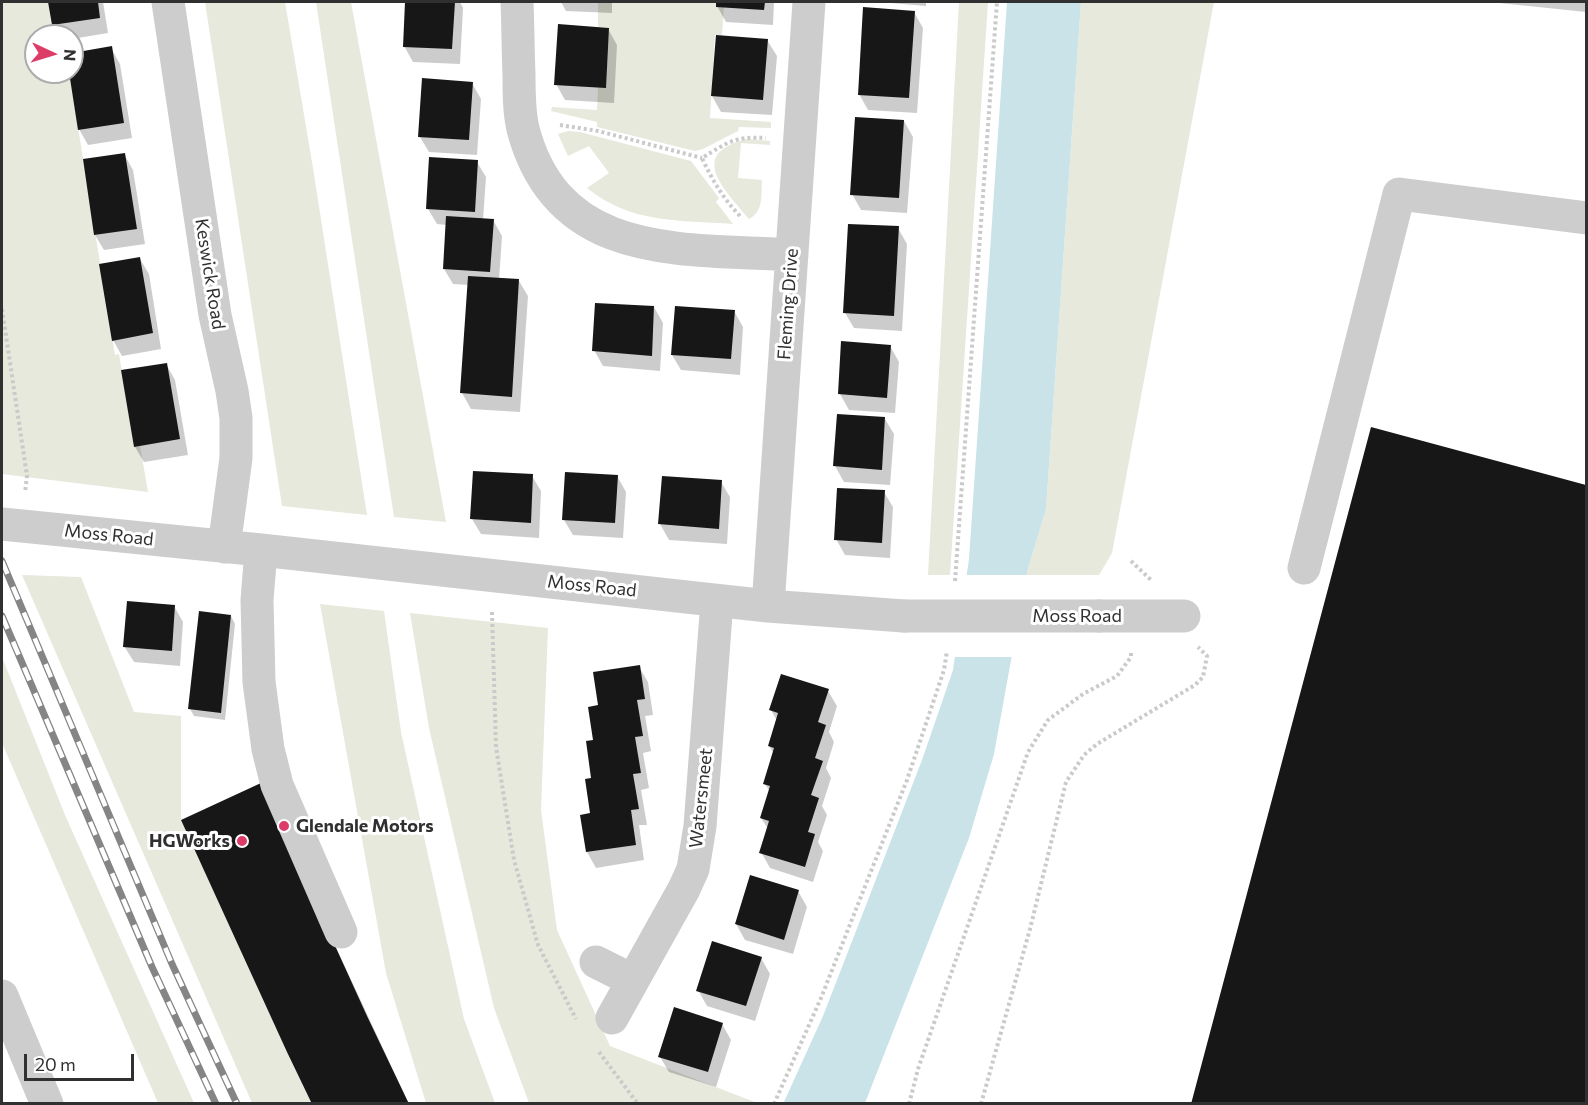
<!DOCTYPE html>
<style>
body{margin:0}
#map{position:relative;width:1588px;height:1105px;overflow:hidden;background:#fff;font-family:Commissioner,sans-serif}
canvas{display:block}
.frame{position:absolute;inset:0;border:3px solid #303030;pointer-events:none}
.north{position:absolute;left:24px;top:24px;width:60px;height:60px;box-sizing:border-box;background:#fff;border:2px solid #acacac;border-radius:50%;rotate:94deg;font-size:16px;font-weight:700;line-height:24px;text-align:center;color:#303030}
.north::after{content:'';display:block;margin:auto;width:21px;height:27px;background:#dd3b68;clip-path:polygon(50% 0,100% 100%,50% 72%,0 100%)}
.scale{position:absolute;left:24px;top:1054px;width:110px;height:27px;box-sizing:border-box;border:3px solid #303030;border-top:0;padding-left:8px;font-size:18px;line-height:21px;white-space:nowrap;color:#303030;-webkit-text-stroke:4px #fff;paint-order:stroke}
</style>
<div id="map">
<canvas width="1588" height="1105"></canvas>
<div class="frame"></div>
<div class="north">N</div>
<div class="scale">20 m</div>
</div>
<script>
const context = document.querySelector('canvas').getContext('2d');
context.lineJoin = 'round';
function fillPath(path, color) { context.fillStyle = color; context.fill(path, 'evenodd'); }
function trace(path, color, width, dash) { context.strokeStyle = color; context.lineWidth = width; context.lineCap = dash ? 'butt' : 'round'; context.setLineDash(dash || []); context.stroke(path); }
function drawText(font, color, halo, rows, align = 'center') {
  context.font = font + ' Commissioner,sans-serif'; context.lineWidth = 6; context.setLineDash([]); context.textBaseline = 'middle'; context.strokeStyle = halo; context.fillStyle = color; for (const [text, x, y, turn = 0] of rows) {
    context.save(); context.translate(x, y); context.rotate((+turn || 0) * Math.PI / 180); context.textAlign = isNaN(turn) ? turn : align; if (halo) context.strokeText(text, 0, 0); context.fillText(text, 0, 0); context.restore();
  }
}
fillPath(new Path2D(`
 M2,2h46l5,34h-17v36h33l46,283 4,-1 15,93 6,-1 8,46 -146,-18z
 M205,2h80l28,166 54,347 -85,-9z
 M316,2h35l95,520 -52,-5z
 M598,2h118v4l8,1 -2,28h-7l-5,83 61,4v6l-32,-1 -1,4 -35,18 -8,2 -98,-24v-5l-46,-11 1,-4 45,3 1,-23h8l3,-59 -11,-1z
 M959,2h29l-38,573h-22z
 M1081,2h133l-102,551 -13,22h-73l20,-66z
 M568,131l12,1 111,29 28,37 -3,4 17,22c-53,-4 -102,0 -146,-36l22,-15 -20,-27 -21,10 -10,-22z
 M747,139l23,2v4l-29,-2 -3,35 24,2c-1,15 2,31 -13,39 -24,-29 -63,-65 -2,-80z
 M22,575l59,2 53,135 47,4v104l131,283h-60z
 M320,604l64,7 17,121 63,287 31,84h-69l-40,-130z
 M410,613l138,15 -7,182 16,120 53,116 147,57h-228l-35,-95 -65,-280z
 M2,657l63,158 129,288h-36l-156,-360z`), '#e6e9dc');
fillPath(new Path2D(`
 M1007,2h74l-35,507 -19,63 -33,182 -25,84 -104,265 -82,1 40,-88 33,-85 66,-171 31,-90 16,-111z`), '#c9e3e9');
fillPath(new Path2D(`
 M964,575h66l-16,82h-62z`), '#fff');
fillPath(new Path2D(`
 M50,2h53l5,31 -36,6v-3h-12l-6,-11z
 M406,2h54l3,6 -3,56 -47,-2 -9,-16z
 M561,2h51v11l-46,-2z
 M717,2h57l-1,23 -47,-3 -9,-16z
 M879,2h47v4z
 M1490,2h96v10z
 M914,12l9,16 -6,85 -49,-3 -9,-16z
 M608,29l9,16 -3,58 -49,-3 -9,-16z
 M767,40l10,16 -5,59 -51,-3 -9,-16z
 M111,48l9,16 12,74 -44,7 -9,-16 -9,-57h2v-18z
 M472,83l9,16 -4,56 -48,-3 -9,-15z
 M904,121l9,16 -6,76 -46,-3 -9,-16z
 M124,154l9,16 12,74 -41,6 -9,-15z
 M477,162l9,15 -3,43h10l9,16 -3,44 20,1 9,15 -8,116 -49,-3 -9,-16 7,-108 -16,-1 -9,-15 3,-44 -10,-1 -9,-15z
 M898,228l9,16 -5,87 -48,-3 -9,-15z
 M140,259l9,15 12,75 -39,7 -9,-16z
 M654,307l9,16 -3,48 -57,-5 -9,-16z
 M734,311l9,16 -3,48 -59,-5 -9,-15z
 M890,346l9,16 -4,51 -46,-3 -9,-16z
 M166,364l9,16 13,75 -44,7 -9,-15z
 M885,419l9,15 -4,51 -46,-3 -9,-16z
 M1372,429l214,57v618h-394z
 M532,476l9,15 -2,47 -58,-4 -9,-15z
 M617,476l9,16 -3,46 -50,-3 -9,-15z
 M721,482l9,15 -3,47 -58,-4 -9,-16z
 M884,492l9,15 -3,51 -45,-3 -9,-16z
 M174,606l9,16 -3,44 -46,-4 -10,-16z
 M231,616l4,8 -10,96 -31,-4 -4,-7z
 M639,667l9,15 5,33 -8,1 6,35 -8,2 6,35 -8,2 6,35h-8l5,35 -48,8 -9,-16 -6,-36 10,-1 4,-74 5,-35z
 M828,691l9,15 -8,26 5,10 -8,26 5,10 -9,28 5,9 -9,27 5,9 -10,31 -43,-14 -9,-16 7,-23 -7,-11 9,-26 -5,-8 9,-30 -5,-8 8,-25 -6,-11z
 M264,793l145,311h-95z
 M798,891l9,16 -14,47 -48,-14 -9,-16z
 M761,958l9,16 -15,47 -48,-15 -9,-16z
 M722,1024l9,16 -15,47 -47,-15 -9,-15z`), '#0003');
fillPath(new Path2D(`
 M48,2h50l2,16 -48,7z
 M405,2h50l-3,47 -49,-2z
 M716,2h49l-1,8 -48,-3z
 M863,7l52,4 -6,87 -51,-3z
 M558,24l51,4 -3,60 -52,-3z
 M716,35l52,4 -5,61 -52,-4z
 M112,46l12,77 -46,7 -9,-58h3v-19z
 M422,78l51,4 -4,58 -51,-3z
 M855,117l49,3 -5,78 -49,-3z
 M125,153l12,76 -43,6 -11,-76z
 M429,157l49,3 -3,52 -49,-3z
 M446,216l48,3 -4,53 -47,-3z
 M848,224l51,2 -5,90 -51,-3z
 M140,257l13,76 -41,8 -13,-77z
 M468,276l51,3 -7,118 -52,-4z
 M595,303l59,3 -2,50 -60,-5z
 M675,306l60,4 -4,49 -60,-4z
 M841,341l50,4 -4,53 -49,-4z
 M167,363l13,76 -46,8 -13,-77z
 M837,414l48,3 -3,53 -49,-4z
 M1371,427l215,58v619h-395z
 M473,471l60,3 -2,49 -61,-4z
 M565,472l53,3 -3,48 -53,-3z
 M662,476l60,4 -3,49 -61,-5z
 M837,488l48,2 -3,53 -48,-3z
 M127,601l48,4 -3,46 -49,-4z
 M199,611l32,4 -10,98 -33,-4z
 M640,665l5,34 -8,1 6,36 -8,1 6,36 -8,1 6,35 -8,1 5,35 -50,7 -6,-37 10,-2 -5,-34 6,-1 -5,-37 7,-1 -5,-33 10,-2 -5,-33z
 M781,674l48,15 -11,33 8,3 -11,33 8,3 -12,34 8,3 -11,34 7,2 -10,33 -46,-14 10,-32 -9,-3 10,-32 -7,-2 11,-36 -6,-2 10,-33 -9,-3z
 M261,783l106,233 42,88h-97l-25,-52 -106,-232z
 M750,875l49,15 -15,50 -49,-16z
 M712,941l50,16 -16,49 -50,-15z
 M674,1007l49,16 -15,49 -50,-15z`), '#171717');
trace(new Path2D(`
 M560,125l38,6 104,27
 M740,216c-17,-18 -28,-36 -38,-58 26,-16 33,-22 64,-20
 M2,309l25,167 -2,17
 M1131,561l20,19
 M955,581l42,-579
 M492,612l4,135 18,113 24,85 38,74
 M599,1052l39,52
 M774,1104l47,-106 86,-218 37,-110 3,-19
 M909,1104l9,-35 110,-317 20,-32 35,-26 34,-18 14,-19v-7
 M981,1104l49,-175 36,-147 18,-27 13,-11 98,-59 8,-8 4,-21 -9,-9`), '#cacaca', 4, [3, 3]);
trace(new Path2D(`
 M168,2l47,313 17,76 4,27v40l-12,89
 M517,2c1,24 1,48 2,73 0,18 0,37 4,54 35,133 160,119 269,126
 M2,524l259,26 507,56 136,10
 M261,550l-4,50 2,82 9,67 9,36 64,147
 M1304,568l95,-374 187,24
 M768,606l41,-604
 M1099,616h85
 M596,962l36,18
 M2,996l45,108
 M612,1018l72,-129 9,-20 7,-43 17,-225`), '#cdcdcd', 33);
const rail = new Path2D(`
 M2,561l170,403 65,140
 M2,616l150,351 64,137`);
trace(rail, '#858585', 7);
trace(rail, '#fff', 4.5, [14]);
trace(new Path2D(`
 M904,616h195`), '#cdcdcd', 33);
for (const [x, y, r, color] of [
 [284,826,6,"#dd3b68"],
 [242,841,6,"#dd3b68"]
]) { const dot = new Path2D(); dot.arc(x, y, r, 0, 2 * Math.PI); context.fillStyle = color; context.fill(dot); trace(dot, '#fff', 2); }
drawText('18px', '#303030', '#fff', [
 ["Keswick Road",210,274,81],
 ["Fleming Drive",788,304,-86],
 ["Moss Road",109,535,6],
 ["Moss Road",592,586,6],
 ["Moss Road",1077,616],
 ["Watersmeet",701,798,-84]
]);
drawText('bold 18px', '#303030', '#fff', [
 ["Glendale Motors",296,826],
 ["HGWorks",230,841,"right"]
], 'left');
</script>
